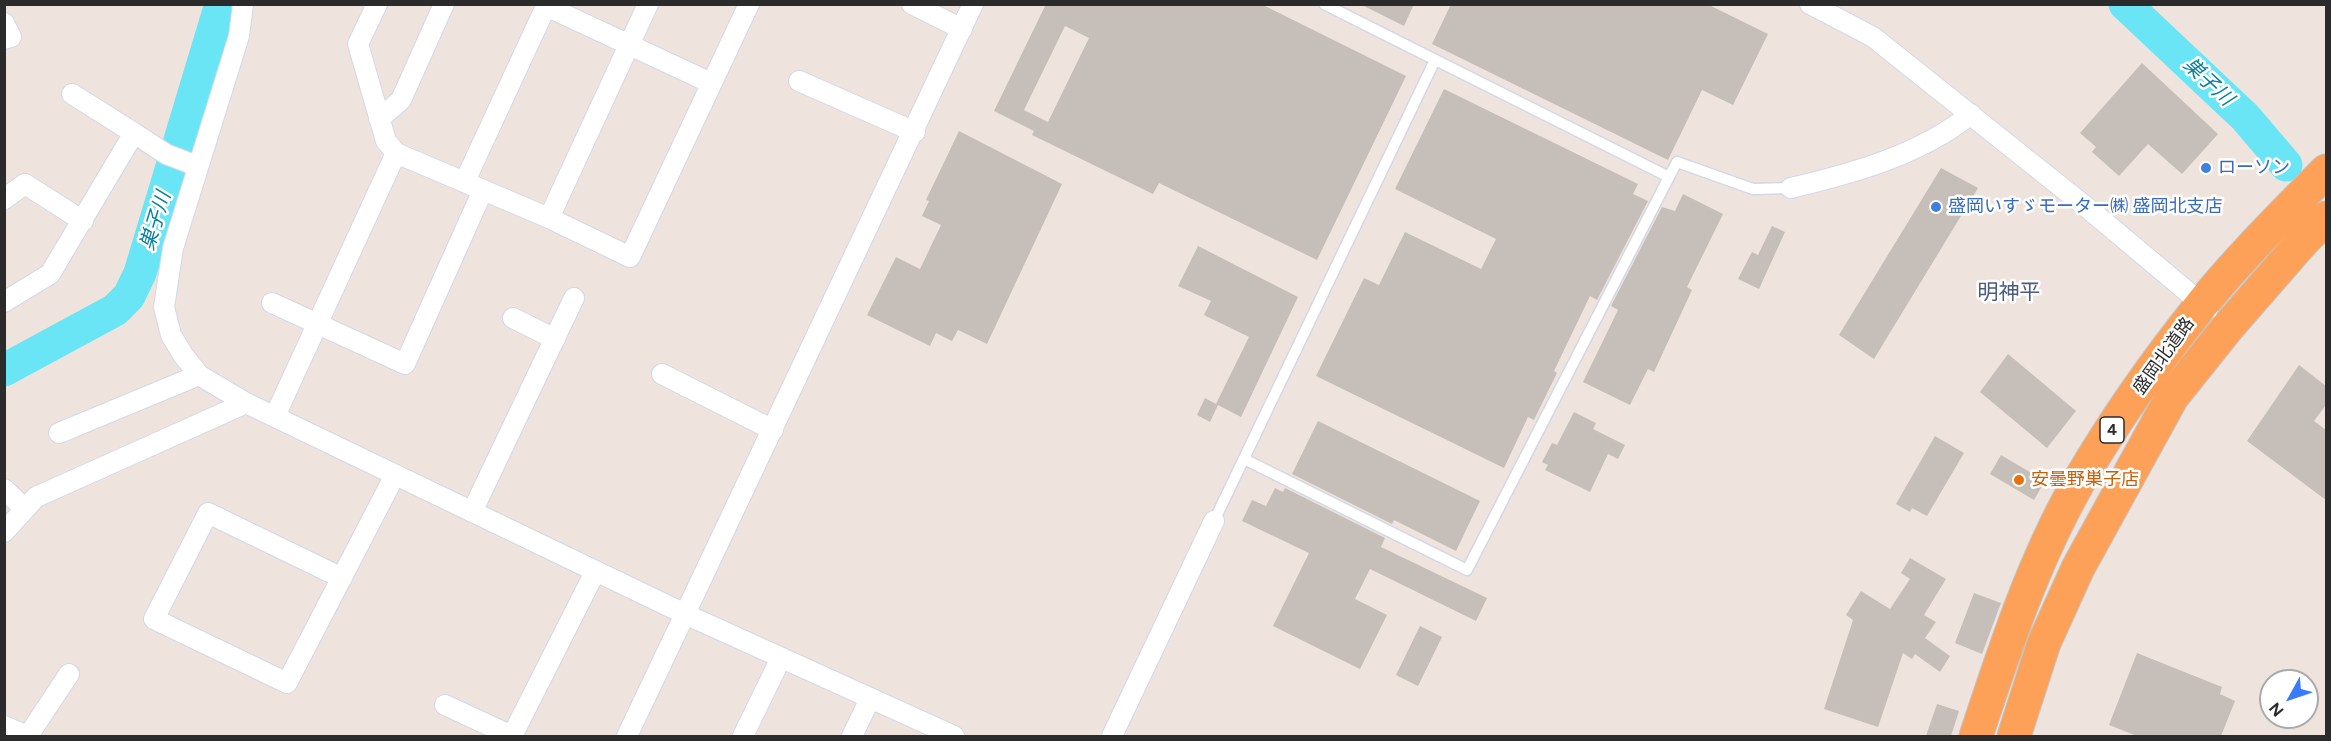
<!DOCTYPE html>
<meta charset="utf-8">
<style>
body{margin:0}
#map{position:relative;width:2331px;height:741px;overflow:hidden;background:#eee4dd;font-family:Figtree,sans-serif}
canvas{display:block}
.frame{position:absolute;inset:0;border:6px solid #2b2b2b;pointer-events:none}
.north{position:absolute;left:2259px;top:669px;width:60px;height:60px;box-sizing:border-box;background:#fff;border:2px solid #aaa;border-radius:50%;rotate:230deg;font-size:16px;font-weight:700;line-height:24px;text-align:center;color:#2b2b2b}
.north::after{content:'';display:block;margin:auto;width:21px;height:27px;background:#397bff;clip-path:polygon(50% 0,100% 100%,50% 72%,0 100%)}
</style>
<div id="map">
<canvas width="2331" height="741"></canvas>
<div class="frame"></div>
<div class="north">N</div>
</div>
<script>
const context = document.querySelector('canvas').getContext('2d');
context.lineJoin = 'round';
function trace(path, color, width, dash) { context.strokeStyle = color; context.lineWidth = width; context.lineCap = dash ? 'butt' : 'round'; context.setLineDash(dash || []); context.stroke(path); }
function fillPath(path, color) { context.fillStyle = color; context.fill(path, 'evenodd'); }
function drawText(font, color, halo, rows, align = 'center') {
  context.font = font + ' Figtree,"Noto Sans JP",sans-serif'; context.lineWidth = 5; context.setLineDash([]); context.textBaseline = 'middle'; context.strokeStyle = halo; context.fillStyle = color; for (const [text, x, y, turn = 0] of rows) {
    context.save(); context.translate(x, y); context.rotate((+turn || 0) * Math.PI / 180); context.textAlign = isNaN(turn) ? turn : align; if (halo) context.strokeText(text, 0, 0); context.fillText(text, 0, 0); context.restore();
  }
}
trace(new Path2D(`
 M2125,4l120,113 41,48
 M4,370l111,-60 14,-14 11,-23 81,-269`), '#6ae5f5', 33);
fillPath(new Path2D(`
 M1046,4h215l145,72 -89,184 -158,-77 -6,11 -121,-59 2,-4 -40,-20zM1065,26l24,12 -41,84 -24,-12z
 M1360,4h54l-10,22z
 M1451,4h256l61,30 -35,71 -31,-15 -34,70 -236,-116z
 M2142,63l76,71 -36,40 -34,-30 -29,32 -27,-24 4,-5 -16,-14z
 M1444,89l194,95 -5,10 15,7 -51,99 -7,-4 -36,75 3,2 -23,47 -6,-3 -24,51 -188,-92 48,-98 15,7 26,-53 76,37 15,-30 -101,-50z
 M959,131l103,53 -75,160 -29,-14 -6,11 -16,-8 -6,13 -63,-31 29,-58 24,12 21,-44 -19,-9 7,-15 -3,-1z
 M1941,168l37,20 -104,171 -35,-24z
 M1683,194l40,20 -36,73 5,3 -38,82 -6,-3 -18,36 -47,-23 35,-72 -7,-4 51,-99 13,4z
 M1772,226l13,6 -26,57 -21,-10 14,-27 6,3z
 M1198,246l100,51 -57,120 -23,-12 -8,17 -13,-7 8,-17 11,6 33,-67 -45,-22 7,-14 -33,-15z
 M2008,354l68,57 -29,37 -67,-56z
 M2299,365l27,21v19l-12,16 12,9v70l-79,-59z
 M1574,412l22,11 -3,6 32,16 -7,14 -10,-5 -18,38 -45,-22 3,-5 -6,-3 10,-19 5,2z
 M1318,421l162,80 -24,50 -62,-31 -2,4 -100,-50z
 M1935,436l29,17 -37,63 -15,-8 -2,4 -14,-8z
 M2001,455l44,26 -11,19 -44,-26z
 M1275,488l8,4 2,-4 100,50 -4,9 106,51 -11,23 -106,-52 -15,30 32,16 -27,54 -87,-43 36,-73 -67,-32 10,-21 14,6z
 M1910,558l36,21 -22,36 12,7 -11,16 25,18 -10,16 -25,-18 -3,5 -9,-6 -25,74 -54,-18 29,-89 -7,-5 15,-24 29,18 20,-30 -9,-6z
 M1974,593l27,10 -19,51 -27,-11z
 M1420,626l22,11 -24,49 -22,-11z
 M2137,653l85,34 -2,7 15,7 -14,35h-84l-28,-11z
 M1937,704l22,7 -8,25h-25z`), '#c6beb9');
const service = new Path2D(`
 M1669,177l8,-15 76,27 38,-1
 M1244,459l223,111 202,-393 -345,-173
 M1214,521l221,-461`);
const minor = new Path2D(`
 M243,4l-4,32 -66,212 -9,59 7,28 12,20 16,20 47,28 439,211 288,-610
 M377,4l-19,40 28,97 10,12 153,65 81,39 119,-253
 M912,4l50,25
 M1810,4l63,33 217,173 118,99
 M546,6l165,77
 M4,23l7,14 -7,2
 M799,81l116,51
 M72,94l62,39
 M379,119l22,-19 43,-96
 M465,181l82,-177
 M1791,188c63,-15 129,-33 180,-74
 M4,199l21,-15 58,37
 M549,218l99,-214
 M4,302l46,-28 84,-141 32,21 31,12
 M272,303l133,61 78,-174
 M513,318l42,21
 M662,374l111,56
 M275,416l121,-263
 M59,433l140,-58
 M4,489l21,20
 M472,512l102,-214
 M4,532l32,-35 210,-94
 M342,578l-134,-65 -54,106 133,64 108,-208
 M445,705l67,31
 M4,726l23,10
 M28,736l41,-62
 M512,736l83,-164
 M627,736l58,-122 269,122
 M743,736l38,-78
 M852,736l18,-37
 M1112,736l102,-215`);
const trunk = new Path2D(`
 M1976,736c28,-85 57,-174 102,-253 36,-62 79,-123 124,-179 38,-47 82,-90 124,-133
 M2014,736l30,-93 34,-75 94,-171 56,-70 75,-86 23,-23`);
trace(service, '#d2d8e5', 13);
trace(minor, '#d2d8e5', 22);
trace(trunk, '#c4c4c4', 35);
trace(service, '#fff', 10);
trace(minor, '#fff', 20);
trace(trunk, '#fca157', 33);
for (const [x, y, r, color] of [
 [2206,168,6,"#3f7fe0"],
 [1936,207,6,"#3f7fe0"],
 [2019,480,6,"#e8710a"]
]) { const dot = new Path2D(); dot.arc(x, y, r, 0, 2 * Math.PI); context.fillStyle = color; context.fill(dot); trace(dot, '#fff', 2); }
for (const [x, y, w] of [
 [2112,430,24]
]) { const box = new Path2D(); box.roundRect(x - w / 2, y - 13, w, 26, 4.5); context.fillStyle = '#fff'; context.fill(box); trace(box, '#2b2b2b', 1.5); }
drawText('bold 16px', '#2b2b2b', null, [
 ["4",2112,430]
]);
drawText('18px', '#366cbe', '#fff', [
 ["ローソン",2218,168],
 ["盛岡いすゞモーター㈱ 盛岡北支店",1948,207]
], 'left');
drawText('18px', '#2b2b2b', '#fff', [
 ["盛岡北道路",2164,356,-54]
]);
drawText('18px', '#c56008', '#fff', [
 ["安曇野巣子店",2031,480]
], 'left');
drawText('italic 20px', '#07809e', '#fff', [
 ["巣子川",2208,82,43],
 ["巣子川",156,221,-73]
]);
drawText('21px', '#495b7f', '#fff', [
 ["明神平",2009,293]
]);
</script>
